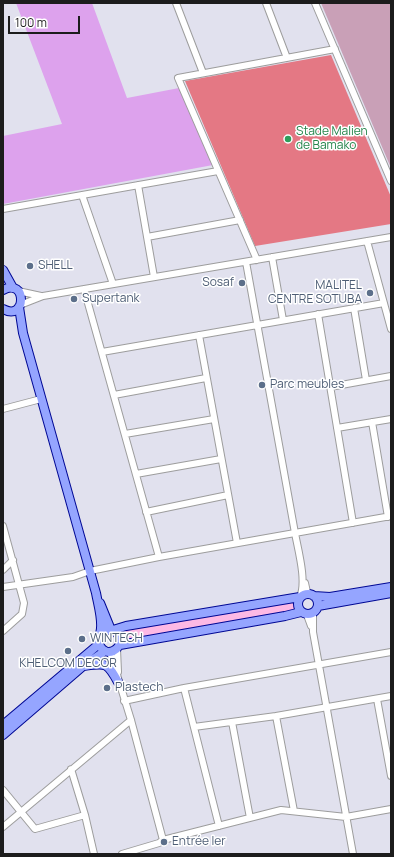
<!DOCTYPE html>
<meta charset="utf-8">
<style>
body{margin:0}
#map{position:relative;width:394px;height:857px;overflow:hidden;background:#e1e1ee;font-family:Manrope,sans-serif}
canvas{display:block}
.frame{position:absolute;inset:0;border:4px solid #1c1c1c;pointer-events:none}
.scale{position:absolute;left:8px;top:16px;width:72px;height:18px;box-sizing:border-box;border:2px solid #1c1c1c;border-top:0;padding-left:5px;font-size:12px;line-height:14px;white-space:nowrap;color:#1c1c1c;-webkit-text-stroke:3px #fff;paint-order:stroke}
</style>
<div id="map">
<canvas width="394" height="857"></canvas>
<div class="frame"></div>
<div class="scale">100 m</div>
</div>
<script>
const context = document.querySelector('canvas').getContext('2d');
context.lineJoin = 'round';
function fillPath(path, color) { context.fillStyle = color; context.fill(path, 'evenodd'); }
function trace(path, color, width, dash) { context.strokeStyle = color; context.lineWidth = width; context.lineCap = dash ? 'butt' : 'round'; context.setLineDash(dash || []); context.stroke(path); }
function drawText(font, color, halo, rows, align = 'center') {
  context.font = font + ' Manrope,sans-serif'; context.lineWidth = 3; context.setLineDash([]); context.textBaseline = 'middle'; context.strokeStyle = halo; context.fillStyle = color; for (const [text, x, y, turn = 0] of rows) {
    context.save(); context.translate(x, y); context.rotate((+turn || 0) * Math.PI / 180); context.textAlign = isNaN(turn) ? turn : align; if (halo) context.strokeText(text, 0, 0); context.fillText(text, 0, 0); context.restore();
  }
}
fillPath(new Path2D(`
 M16,3h76l35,95 52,-10 34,77 -210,39v-68l59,-12z`), '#dda2ed');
fillPath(new Path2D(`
 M321,3h70v165z`), '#c9a0b7');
fillPath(new Path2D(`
 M292,601c5,2 5,6 3,10l-171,30 -5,-11z`), '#fdb9e5');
fillPath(new Path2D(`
 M331,55l60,142v27l-136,22 -70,-165z`), '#e47884');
const minor = new Path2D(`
 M176,3l27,70
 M266,3l21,55
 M315,3l76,178
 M138,185l16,92
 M82,195l31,89
 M3,209l215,-38
 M147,237l93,-17
 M367,241l24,88
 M272,257l11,63
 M257,260l-79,-182 157,-29
 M246,262l49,271c3,17 12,48 5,64
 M84,289l75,268
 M18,291l23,5
 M20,305l23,-9 348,-59
 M354,308l12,72
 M318,314l35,209
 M199,335l38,208
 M102,352l282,-49
 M330,387l61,-11
 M114,395l92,-17
 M3,409l38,-10
 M372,422l16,95
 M337,428l54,-9
 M125,434l89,-15
 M136,474l85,-15
 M146,512l82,-17
 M3,526l21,77 -2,11 -19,17
 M3,570l10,-10
 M305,583l2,9 3,2
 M3,587l70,-10 17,-6 69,-14 232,-41
 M313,613v19l40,222
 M307,615l4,11
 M117,649l1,23
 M110,652l21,68 32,120
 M184,688l35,138
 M377,699l14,77
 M124,701l60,-13 207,-36
 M276,716l18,95
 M232,722l18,96
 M194,727l82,-11 115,-20
 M71,769l14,46 9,39
 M3,790l32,39 50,-14
 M3,827l128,-107
 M122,854l37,-11 4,-3 118,-30 65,7 45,-8`);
const major = new Path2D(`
 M3,270l10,18
 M3,290c24,-13 24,32 0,19
 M19,307l4,26 73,260c2,11 6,24 5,35 0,6 -5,12 -1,18 7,12 21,4 21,-8l-6,-7 -9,-1 -7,6
 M298 604a10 10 0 1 1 20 0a10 10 0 1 1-20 0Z
 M314,596l16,1 61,-10
 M100,603l11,27
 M318,606l73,-13
 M113,630l13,-4 174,-29
 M120,645l165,-29 16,-4
 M84,666c22,-3 23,-4 34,16
 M3,725l96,-81
 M3,735l79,-68 23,-16`);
trace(minor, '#9d9d9d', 8);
trace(major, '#000894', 10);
trace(minor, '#fff', 6);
trace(major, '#95a5ff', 8);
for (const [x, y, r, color] of [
 [288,139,4,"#2e9e5b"],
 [30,266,4,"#5c6f8a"],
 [242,283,4,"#5c6f8a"],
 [370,293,4,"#5c6f8a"],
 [74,299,4,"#5c6f8a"],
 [262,385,4,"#5c6f8a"],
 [82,639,4,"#5c6f8a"],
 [68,651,4,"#5c6f8a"],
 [107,688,4,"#5c6f8a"],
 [164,842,4,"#5c6f8a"]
]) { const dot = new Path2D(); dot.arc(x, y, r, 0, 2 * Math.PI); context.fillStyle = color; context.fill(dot); trace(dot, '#fff', 1.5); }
drawText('12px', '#27864d', '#fff', [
 ["Stade Malien",296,132],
 ["de Bamako",296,146]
], 'left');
drawText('12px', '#4e5e75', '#fff', [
 ["SHELL",38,266],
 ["Sosaf",234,283,"right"],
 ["MALITEL",362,286,"right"],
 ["CENTRE SOTUBA",362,300,"right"],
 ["Supertank",82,299],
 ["Parc meubles",270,385],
 ["WINTECH",90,639],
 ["KHELCOM DECOR",68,664,"center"],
 ["Plastech",115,688],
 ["Entrée Ier",172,842]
], 'left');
</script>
